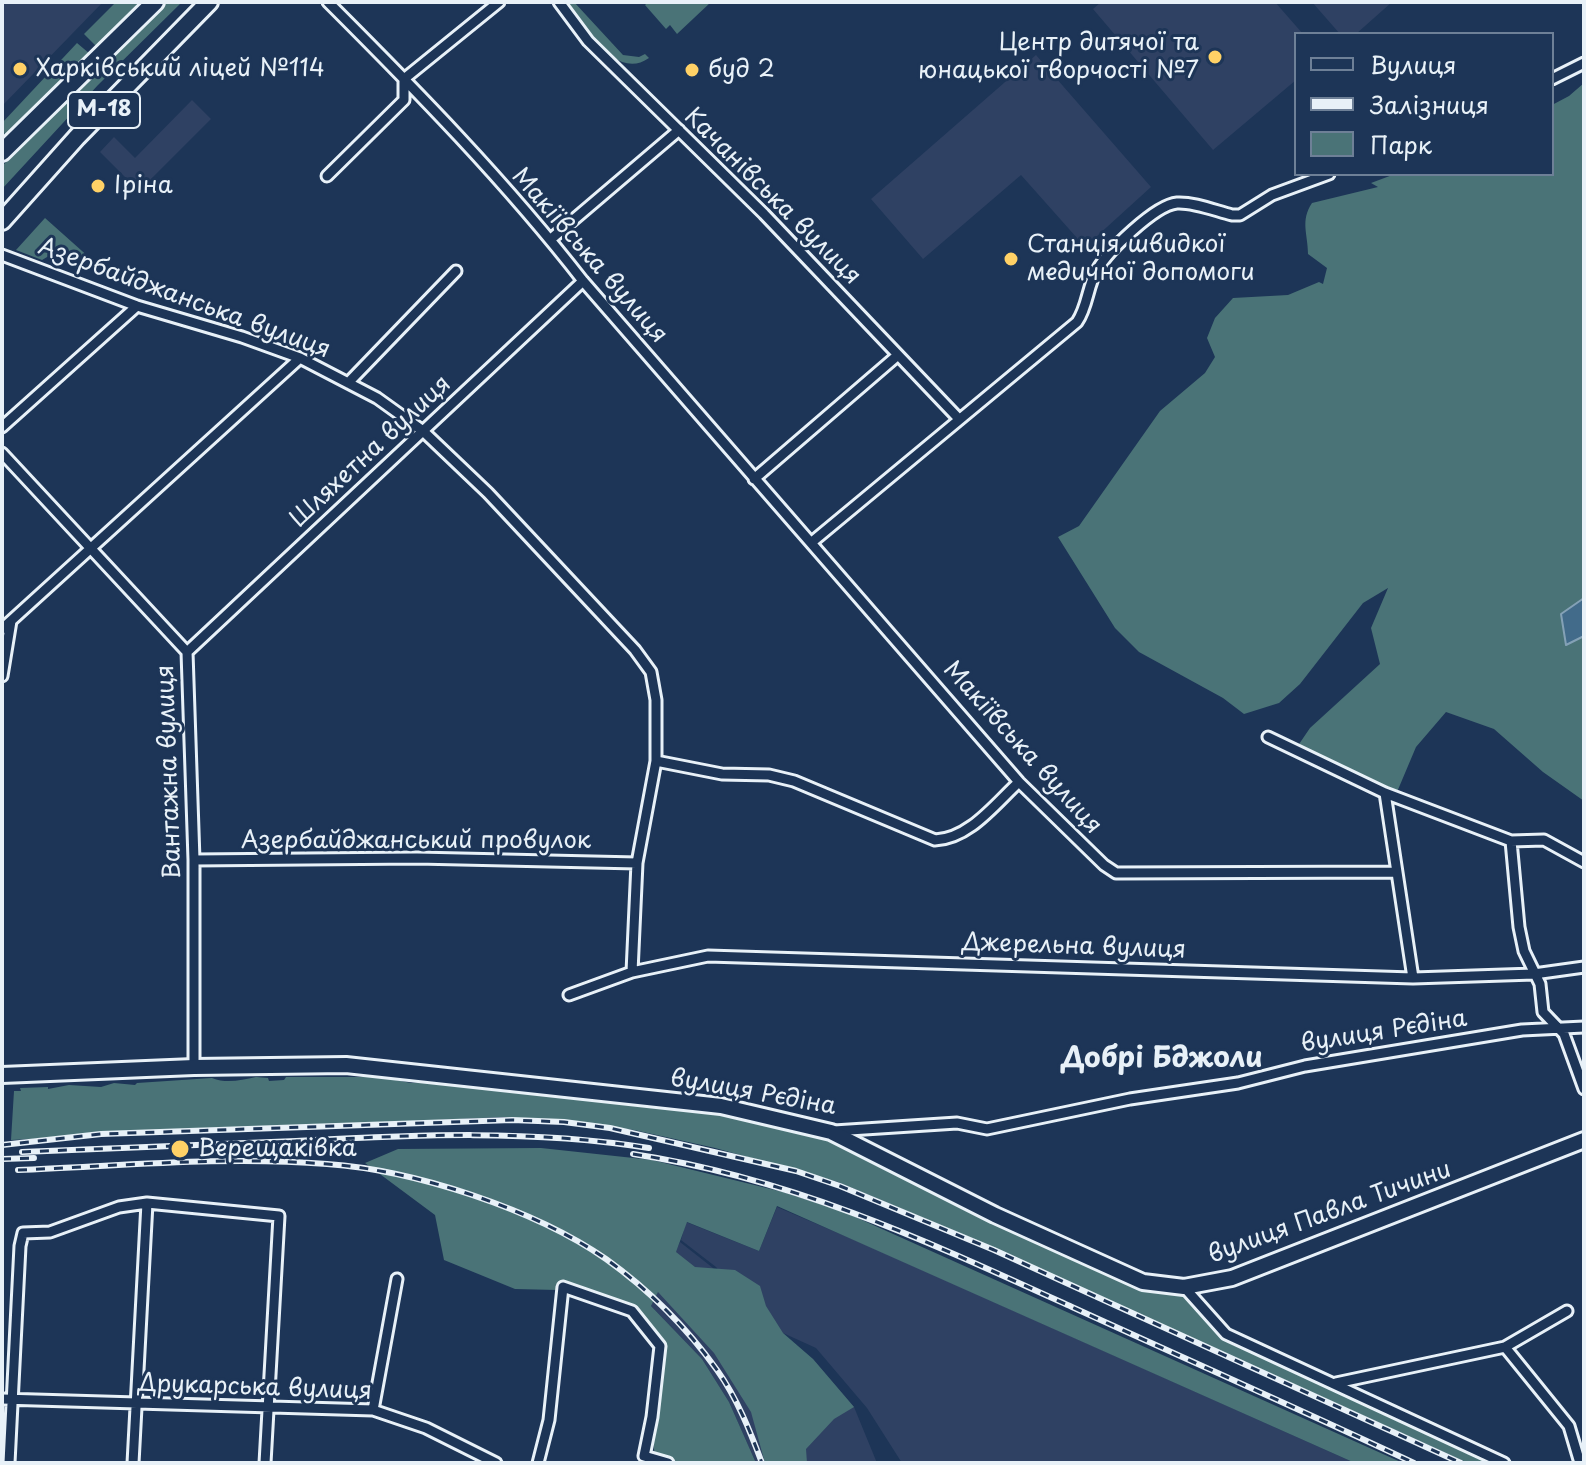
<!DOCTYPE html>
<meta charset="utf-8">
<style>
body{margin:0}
#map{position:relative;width:1586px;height:1465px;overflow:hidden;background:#1d3557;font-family:"Playpen Sans",sans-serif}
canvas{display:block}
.frame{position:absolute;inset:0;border:4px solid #e8f1f8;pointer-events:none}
.legend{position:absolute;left:1294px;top:32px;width:260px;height:144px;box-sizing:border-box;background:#1d3557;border:2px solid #6e8097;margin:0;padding:10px 14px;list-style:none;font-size:24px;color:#e8f1f8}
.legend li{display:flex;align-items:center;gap:16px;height:40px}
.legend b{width:40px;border:2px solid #6e8097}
</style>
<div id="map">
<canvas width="1586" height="1465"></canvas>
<div class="frame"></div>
<ul class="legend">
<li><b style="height:10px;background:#1d3557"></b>Вулиця</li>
<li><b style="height:10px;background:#e8f1f8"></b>Залізниця</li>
<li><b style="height:22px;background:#4a7377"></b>Парк</li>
</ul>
</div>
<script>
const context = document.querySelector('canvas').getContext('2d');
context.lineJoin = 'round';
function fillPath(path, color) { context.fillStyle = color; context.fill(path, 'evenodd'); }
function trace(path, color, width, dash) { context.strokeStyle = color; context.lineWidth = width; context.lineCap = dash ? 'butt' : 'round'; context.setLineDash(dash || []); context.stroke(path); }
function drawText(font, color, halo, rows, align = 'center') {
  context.font = font + ' "Playpen Sans",sans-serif'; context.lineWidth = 6; context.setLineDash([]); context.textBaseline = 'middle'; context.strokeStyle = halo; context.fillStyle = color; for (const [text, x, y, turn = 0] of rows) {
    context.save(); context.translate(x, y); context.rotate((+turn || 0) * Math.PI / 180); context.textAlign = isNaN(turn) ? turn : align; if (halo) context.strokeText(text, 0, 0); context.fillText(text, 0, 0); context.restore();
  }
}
fillPath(new Path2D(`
 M2,2h101l-101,104z
 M1101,2h174l28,32h-7v46l-83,70 -120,-141z
 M1312,2h80l-36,32h-16z
 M1036,55l115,132 -66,60 -64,-72 -98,84 -52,-60z
 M192,100l19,19 -72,72 -39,-39 14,-15 21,21z
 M777,1207l96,41 482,215h-453l-35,-55 -51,-60 -33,-15v7l30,19 41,48 23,56h-121l-27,-61 -27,-43 -51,-53 29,-64 33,26 25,26 -22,-27 -35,-27 5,-18 73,29z`), '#2f4163');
fillPath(new Path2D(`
 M116,2h27l-46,45 -13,-13z
 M167,2h15l-84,83 -96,104v-23z
 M567,2h7l49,53 16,2 6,-3 4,4c-34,24 -64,-33 -82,-56z
 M648,2h63l-34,32 -7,-9 -4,4 -21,-24z
 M77,43l13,11 -85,82 -3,-13z
 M1584,83v718l-41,-29 -49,-43 -48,-17 -30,35 -19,45 -102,-42 15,-22 70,-64 -9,-36 17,-40 -25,15 -63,81 -21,19 -35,11 -21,-16 -84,-46 -24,-24 -57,-91 21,-11 81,-115 45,-38 10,-16 -8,-19 8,-20 18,-20 55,-3 31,-13 4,2 4,-16 -19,-14c0,-20 -8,-33 4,-51l66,-16 -7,-4 24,-9h157v-69l17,-9z
 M45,218l46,41 -3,4 -29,-13 -17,10 -26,-10z
 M256,1077l12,1 1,3 15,-1 2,-3h95l30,6 29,-2 229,25 72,11 88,18 314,147 41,5 42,47 281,129h-39l-485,-220 -145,-61 -123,-34 -81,-18 -131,-13 -492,23 3,-49h7l-1,-3 28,-1v2l21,-4 32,2 13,-4 21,2 2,-2 75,-5c15,6 29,2 44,-1z
 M541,1148l111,12 131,32 59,19 561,252h-48l-578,-257 -18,45 -72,-29 -11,30 19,15 40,3 25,16 6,20 17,27 30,26 41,48 -20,12 -28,30 1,14h-42l-14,-51 -37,-59 -56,-61 -7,14 51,53 27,43 27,61h-99c-8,-29 -1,-38 4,-66 2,-13 3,-37 0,-50 -8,-26 -73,-52 -98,-60l-6,3 -42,-1 -71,-29 -9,-45 -70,-52 33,-14z`), '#4a7377');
const water = new Path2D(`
 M1584,598v38l-18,9 -5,-31z`);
fillPath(water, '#426b8a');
trace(water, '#84a1b6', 2);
const minor = new Path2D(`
 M328,2c89,89 178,180 255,279l436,501 85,83 12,8 280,-1
 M559,2l29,39 176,173 195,205
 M1552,79l32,-16
 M327,176l77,-76v-21l95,-77
 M551,239l128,-109
 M2,255l135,51 105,31 58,21 77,40 46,33 65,62 147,157 16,22 5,28v61l-19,102 -5,109
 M348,383l108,-112
 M2,427l135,-121
 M2,453l185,199 7,208v207
 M754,479l144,-124
 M812,542l265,-220c11,-16 10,-35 20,-52 11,-19 58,-65 80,-67 17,-1 39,8 55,12h8l32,-20 57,-21
 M2,629l298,-271
 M187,652l396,-371
 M2,676l9,-55
 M1268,737l117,56 126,48 33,-1 40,22
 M656,761l66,13 47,1 25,6 141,59c34,-1 60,-36 84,-58
 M1385,793l28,185
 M1511,841l8,86 5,24 16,33 3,28 21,22 20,55
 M194,860l223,-2 220,5
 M569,995l63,-23 76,-16 705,22 121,-4 50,-7
 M834,1131l123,-8 30,6 143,-30 108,-16 67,-17 217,-36 62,-3
 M1184,1287l42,47 278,129
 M1505,1347l64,79 11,37
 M1336,1383l169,-36 62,-36
 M2,1399l371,11 53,18 70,35
 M373,1410l24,-131
 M9,1463l11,-217 3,-13 27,-1 69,-25 28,-4 132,13 -14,247
 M133,1463l14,-260
 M538,1463l11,-43 14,-133 69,24 28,35 -8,71 -8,39 24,7`);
const secondary = new Path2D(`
 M2,1075l192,-8 152,-2 375,41 110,26 164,83 148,67 41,5 48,-9 352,-138`);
const primary = new Path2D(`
 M2,152l153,-150
 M2,221l75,-84 132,-135`);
trace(minor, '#e8f1f8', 15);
trace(secondary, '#e8f1f8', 20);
trace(primary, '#e8f1f8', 22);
trace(minor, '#1d3557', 9);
trace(secondary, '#1d3557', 14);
trace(primary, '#1d3557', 16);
const rail = new Path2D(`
 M2,1145l99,-11 411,-14 52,2 46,6 186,43 44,15 154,64 467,213
 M22,1152c91,-4 183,-7 274,-11 118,-6 236,-12 353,7
 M633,1154c159,24 294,87 439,153 114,52 229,103 342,156
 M2,1159l32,-1
 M18,1170c103,-4 206,-14 309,-6 87,6 207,45 279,95 42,30 81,69 111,111 20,28 33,61 45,93`);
trace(rail, '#e8f1f8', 6);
trace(rail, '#1d3557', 3, [9]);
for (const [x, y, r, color] of [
 [1215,57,8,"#ffd166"],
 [20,69,8,"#ffd166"],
 [692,70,8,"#ffd166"],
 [98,186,8,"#ffd166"],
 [1011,259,8,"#ffd166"],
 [180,1149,10,"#ffd166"]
]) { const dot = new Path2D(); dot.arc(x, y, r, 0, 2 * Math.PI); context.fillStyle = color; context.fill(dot); trace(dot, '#1d3557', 3); }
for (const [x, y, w] of [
 [104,110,72]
]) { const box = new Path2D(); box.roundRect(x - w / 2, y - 18, w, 36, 6); context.fillStyle = '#1d3557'; context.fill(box); trace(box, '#e8f1f8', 2); }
drawText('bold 22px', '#e8f1f8', null, [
 ["М-18",104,110]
]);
drawText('24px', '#e8f1f8', '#1d3557', [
 ["Центр дитячої та",1199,43,"right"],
 ["юнацької творчості №7",1199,71,"right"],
 ["Харківський ліцей №114",36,69],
 ["буд 2",708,70],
 ["Іріна",114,186],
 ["Станція швидкої",1027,245],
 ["медичної допомоги",1027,273],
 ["Верещаківка",198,1149]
], 'left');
drawText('24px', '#e8f1f8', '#1d3557', [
 ["Качанівська вулиця",772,197,45],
 ["Макіївська вулиця",589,256,49],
 ["Азербайджанська вулиця",184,299,20],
 ["Шляхетна вулиця",371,452,-43],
 ["Макіївська вулиця",1022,748,48],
 ["Вантажна вулиця",170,772,-92],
 ["Азербайджанський провулок",416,841],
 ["Джерельна вулиця",1074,947,2],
 ["вулиця Рєдіна",1384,1032,-9],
 ["вулиця Рєдіна",753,1093,10],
 ["вулиця Павла Тичини",1330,1213,-20],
 ["Друкарська вулиця",255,1388,2]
]);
drawText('bold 28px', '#e8f1f8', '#1d3557', [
 ["Добрі Бджоли",1162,1059]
]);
</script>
